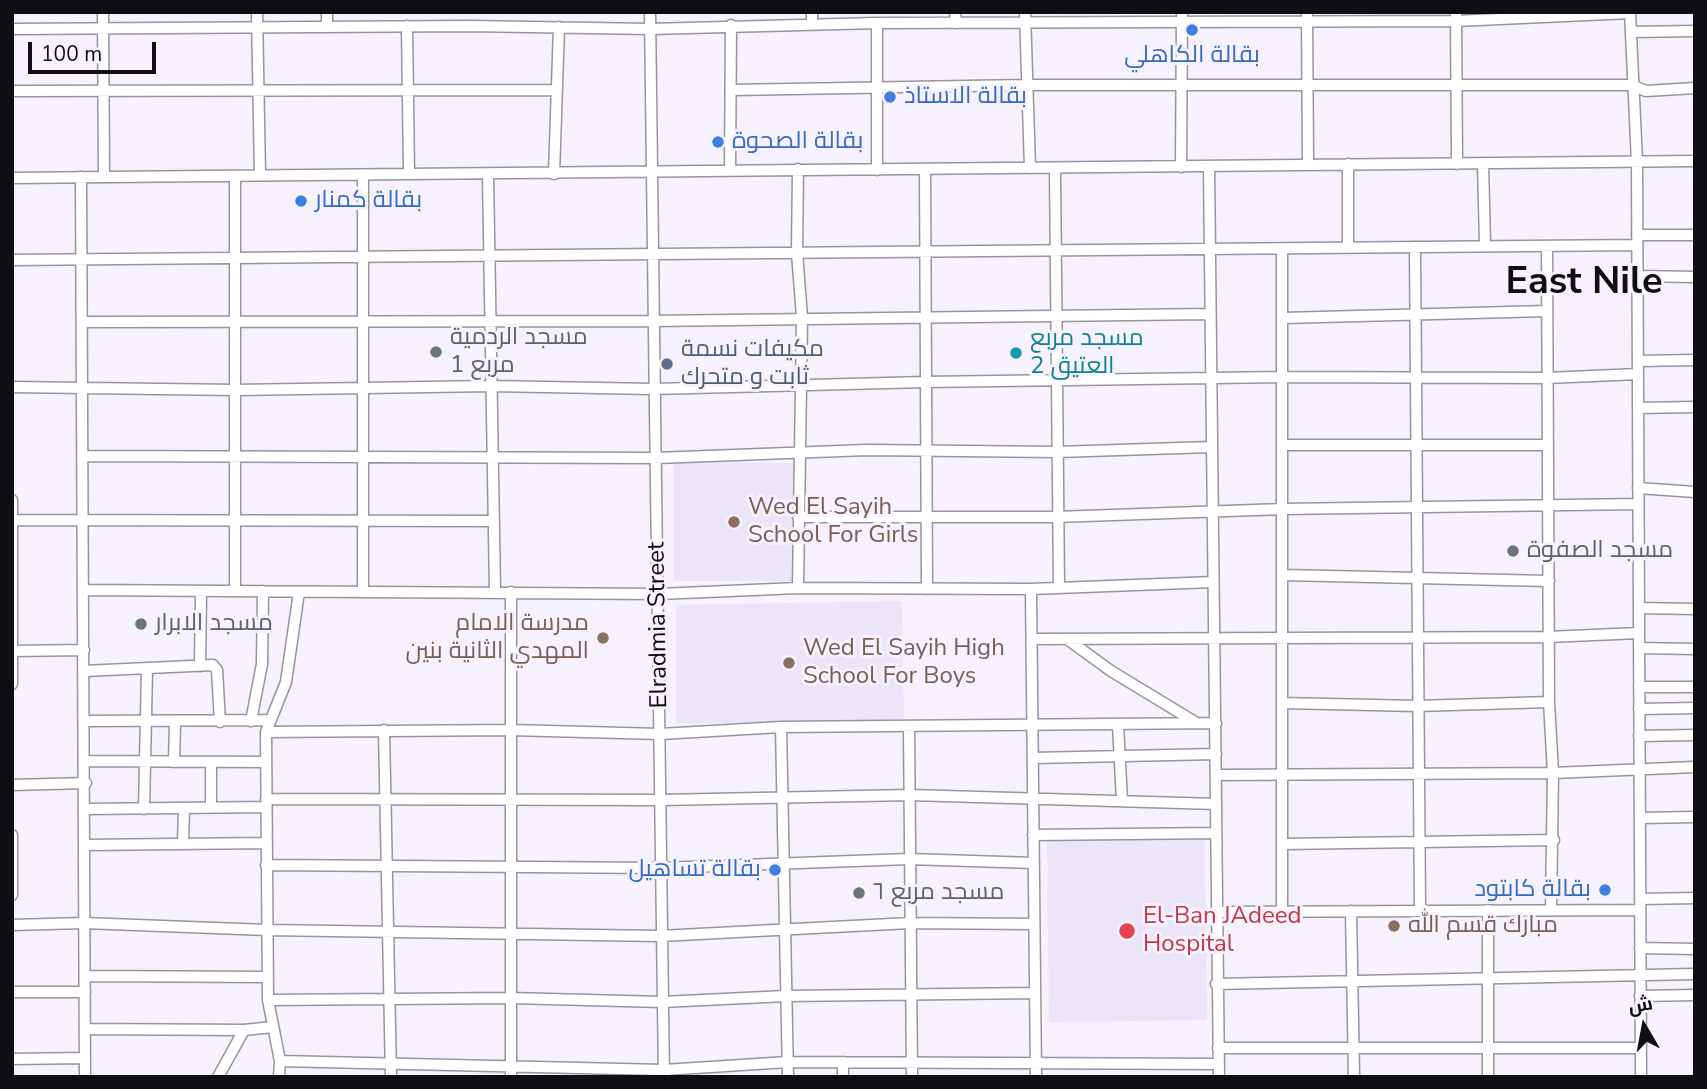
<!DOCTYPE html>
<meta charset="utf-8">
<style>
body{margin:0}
#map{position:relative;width:1707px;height:1089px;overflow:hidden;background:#f6f1fd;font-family:"Nunito Sans",Cairo,sans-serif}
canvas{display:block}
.frame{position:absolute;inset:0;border:14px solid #100e12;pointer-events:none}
.north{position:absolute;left:1609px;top:991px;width:70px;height:70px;-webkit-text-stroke:5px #f6f1fd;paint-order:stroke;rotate:350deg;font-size:19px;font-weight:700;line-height:28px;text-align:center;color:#100e12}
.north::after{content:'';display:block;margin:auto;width:24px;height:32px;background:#100e12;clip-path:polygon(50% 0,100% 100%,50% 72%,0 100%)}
.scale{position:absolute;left:28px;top:42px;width:128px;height:32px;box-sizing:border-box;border:4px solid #100e12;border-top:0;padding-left:9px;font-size:21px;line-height:24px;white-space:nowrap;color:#100e12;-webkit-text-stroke:5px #f6f1fd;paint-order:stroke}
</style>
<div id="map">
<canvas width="1707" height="1089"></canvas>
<div class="frame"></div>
<div class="north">ش</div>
<div class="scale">100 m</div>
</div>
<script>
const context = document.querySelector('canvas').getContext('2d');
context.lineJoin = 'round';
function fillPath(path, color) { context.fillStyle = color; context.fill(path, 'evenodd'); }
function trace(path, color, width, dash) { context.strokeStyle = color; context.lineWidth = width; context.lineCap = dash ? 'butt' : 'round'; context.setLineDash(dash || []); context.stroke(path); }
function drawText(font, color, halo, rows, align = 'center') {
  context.font = font + ' "Nunito Sans",Cairo,sans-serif'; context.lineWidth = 6; context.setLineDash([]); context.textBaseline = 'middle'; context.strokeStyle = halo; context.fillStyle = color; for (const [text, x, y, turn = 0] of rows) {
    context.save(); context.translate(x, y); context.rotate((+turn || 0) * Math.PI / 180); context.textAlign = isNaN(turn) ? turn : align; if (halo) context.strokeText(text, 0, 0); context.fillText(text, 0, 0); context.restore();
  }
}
fillPath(new Path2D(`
 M674,462l121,1 -3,118h-118z
 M902,601l2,121 -228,1v-118z
 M1205,839l2,181 -158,2 -2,-181z`), '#ece4f7');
const minor = new Path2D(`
 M103,12l1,164
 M257,12l3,163
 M650,12c5,355 8,710 14,1065
 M812,12v12
 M955,12l1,11
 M1025,12l5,156
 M1307,12l1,152
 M1456,12l1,152
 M1630,12l7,150 4,915
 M877,23v147
 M407,26l2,148
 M327,27v-15
 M12,29l457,-3 181,3 227,-6 579,-2 174,-8
 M1631,32l64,-1
 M731,90l295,-5h605l15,6 49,-3
 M12,91l545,-1
 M1483,163l2,82
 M1209,166l10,911
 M1181,167l1,-155
 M730,169l1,-144
 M798,169l-1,84 5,64 -4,271
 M925,169l2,420
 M1055,169l4,418
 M554,174l5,-147
 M488,175l7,416
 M235,176v415
 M81,177l4,900
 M12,178l1683,-17
 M1637,235h58
 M1547,246l2,456 4,71 -2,136
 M1415,247l5,664
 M1348,248v-84
 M1282,249v664
 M12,260l1625,-15
 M1637,276l58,1
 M1283,318l264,-7
 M82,322l570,-1 557,-7
 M1638,361l57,-1
 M12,387l223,3 256,-4 162,3 273,-7 357,-5 264,1 91,-4
 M1638,408l57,-1
 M1284,445h264
 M83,456l573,2 211,-8 190,2 154,-5
 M1638,488l57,4
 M12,500v184
 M798,517h258l227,-8 355,-5
 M12,520l482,1
 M1284,575l265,6
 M1031,589l5,488
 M83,590l576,4 139,-6 233,1 182,-7
 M363,592v-417
 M1639,608l56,1
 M1032,639l516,-2 91,-4
 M1067,639l44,32 84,51
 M1639,648l56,1
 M12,651l72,-1
 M200,666l1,-74
 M84,671l129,-6 4,5 3,52
 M1639,687h56
 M1283,703l134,3 132,-4
 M1639,709l56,-1
 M86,721l183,-1
 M251,721l11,-57 1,-73
 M1118,725l4,76
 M909,726l3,351
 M781,727l7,350
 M384,730l7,347
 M266,732l244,-2 150,4 121,-7 435,-4
 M1639,736l56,-1
 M1033,758l183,-4
 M86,761l180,1
 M174,762l1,-39
 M211,762v46
 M1216,775l337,-2 142,-6
 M12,785l74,-2
 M266,799l394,1 250,-5 306,9
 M86,809l180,-2
 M144,809l3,-140
 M1640,818l55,-1
 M12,835v60
 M1033,835l183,-2
 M183,844l1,-36
 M1283,844l271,-4
 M86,845l180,-2
 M266,865l393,3 250,-9 125,4
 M1640,899l55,-1
 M1488,910v167
 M1351,911l3,166
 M1215,912l425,-2
 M12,925l72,-2 183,7 393,6 250,-13 124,1
 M1640,948l55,1
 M86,976l182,1
 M1216,984l479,-10
 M12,992h73
 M1640,996l55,-1
 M268,1000l243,-2 151,4 124,-6 249,-3
 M86,1029l158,1 29,-3
 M1218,1048h422
 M12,1059l73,-1
 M280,1061l384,9 124,-8 431,2
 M218,1077l26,-47
 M279,1077l1,-16 -12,-61 -2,-268 20,-50 13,-90
 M511,1077v-485
 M843,1077v-15`);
trace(minor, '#98939e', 13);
trace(minor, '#fff', 10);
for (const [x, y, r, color] of [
 [1192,30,7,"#3f7fe0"],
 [890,97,7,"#3f7fe0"],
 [718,142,7,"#3f7fe0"],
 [301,201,7,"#3f7fe0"],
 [436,352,7,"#6b7280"],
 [1016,353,7,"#0f9aa8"],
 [667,364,7,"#5c6f8a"],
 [734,522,7,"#8d6e63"],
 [1513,551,7,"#6b7280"],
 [141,624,7,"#6b7280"],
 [603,638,7,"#8d6e63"],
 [789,663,7,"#8d6e63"],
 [775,870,7,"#3f7fe0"],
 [1605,890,7,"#3f7fe0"],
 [859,893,7,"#6b7280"],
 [1394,926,7,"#8d6e63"],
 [1127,931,9,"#e0444e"]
]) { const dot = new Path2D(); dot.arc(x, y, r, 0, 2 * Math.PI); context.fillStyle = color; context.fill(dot); trace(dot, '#f6f1fd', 2.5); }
drawText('24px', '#366cbe', '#f6f1fd', [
 ["بقالة الكاهلي",1192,56,"center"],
 ["بقالة الاستاذ",904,97],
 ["بقالة الصحوة",732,142],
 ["بقالة كمنار",315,201],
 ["بقالة تساهيل",761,870,"right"],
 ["بقالة كابتود",1591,890,"right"]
], 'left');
drawText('24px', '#5b616d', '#f6f1fd', [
 ["مسجد الردمية",450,338],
 ["مربع 1",450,366],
 ["مسجد الصفوة",1527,551],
 ["مسجد الابرار",155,624],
 ["مسجد مربع ٦",873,893]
], 'left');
drawText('24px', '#0d838f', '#f6f1fd', [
 ["مسجد مربع",1030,339],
 ["2 العتيق",1030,367]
], 'left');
drawText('24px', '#4e5e75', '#f6f1fd', [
 ["مكيفات نسمة",681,350],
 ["ثابت و متحرك",681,378]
], 'left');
drawText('24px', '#785e54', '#f6f1fd', [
 ["Wed El Sayih",748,508],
 ["School For Girls",748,536],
 ["مدرسة الامام",589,624,"right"],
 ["المهدي الثانية بنين",589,652,"right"],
 ["Wed El Sayih High",803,649],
 ["School For Boys",803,677],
 ["مبارك قسم الله",1408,926]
], 'left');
drawText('24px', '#100e12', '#f6f1fd', [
 ["Elradmia Street",659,625,-91]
]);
drawText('24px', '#be3a42', '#f6f1fd', [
 ["El-Ban JAdeed",1143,917],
 ["Hospital",1143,945]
], 'left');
drawText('bold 38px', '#100e12', '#f6f1fd', [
 ["East Nile",1584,284]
]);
</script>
